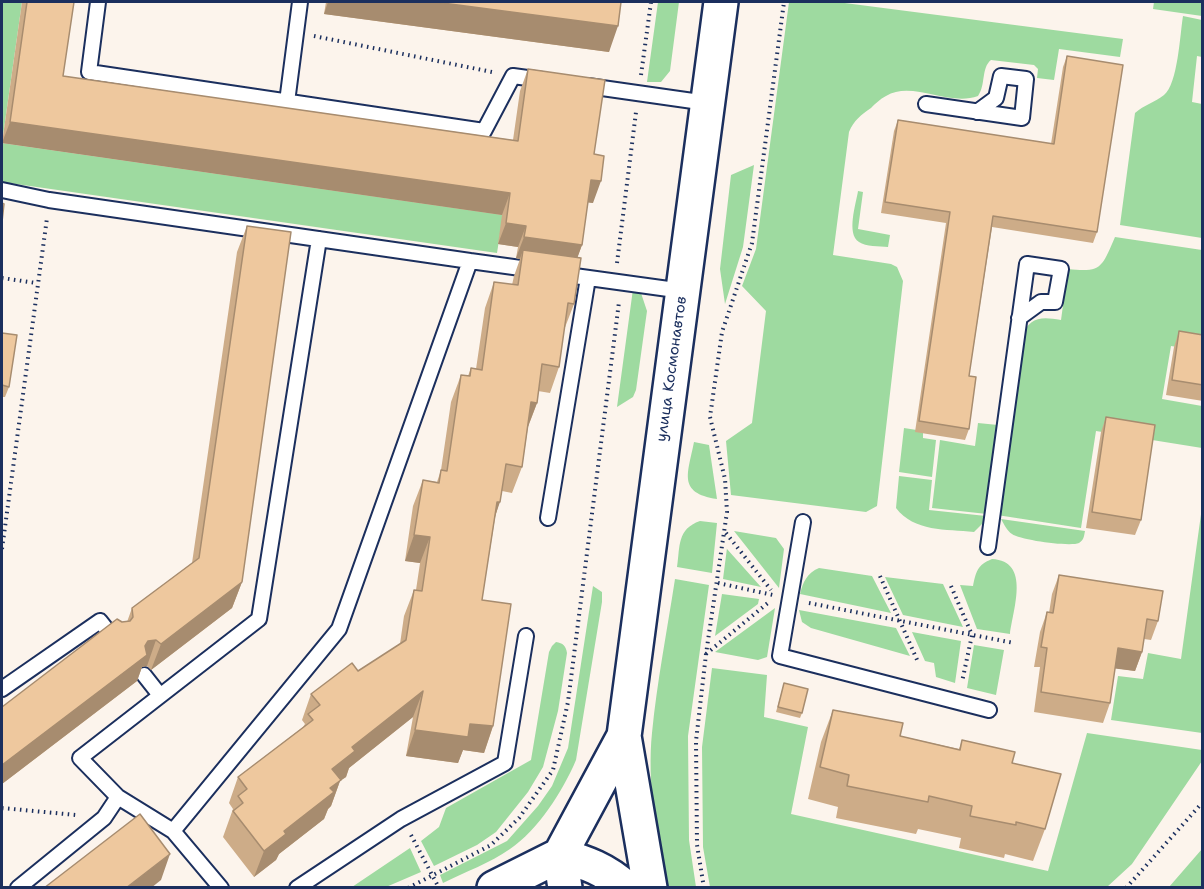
<!DOCTYPE html>
<meta charset="utf-8">
<style>
body{margin:0}
#map{position:relative;width:1204px;height:889px;overflow:hidden;background:#fcf4ec;font-family:"Shantell Sans",sans-serif}
canvas{display:block}
.frame{position:absolute;inset:0;border:3px solid #1b2f5e;pointer-events:none}
</style>
<div id="map">
<canvas width="1204" height="889"></canvas>
<div class="frame"></div>
</div>
<script>
const context = document.querySelector('canvas').getContext('2d');
context.lineJoin = 'round';
function fillPath(path, color) { context.fillStyle = color; context.fill(path, 'evenodd'); }
function trace(path, color, width, dash) { context.strokeStyle = color; context.lineWidth = width; context.lineCap = dash ? 'butt' : 'round'; context.setLineDash(dash || []); context.stroke(path); }
function drawText(font, color, halo, rows, align = 'center') {
  context.font = font + ' "Shantell Sans",sans-serif'; context.lineWidth = 4.5; context.setLineDash([]); context.textBaseline = 'middle'; context.strokeStyle = halo; context.fillStyle = color; for (const [text, x, y, turn = 0] of rows) {
    context.save(); context.translate(x, y); context.rotate((+turn || 0) * Math.PI / 180); context.textAlign = isNaN(turn) ? turn : align; if (halo) context.strokeText(text, 0, 0); context.fillText(text, 0, 0); context.restore();
  }
}
fillPath(new Path2D(`
 M2,2h20l-20,141 501,72 -6,38 -495,-71z
 M658,2h21l-9,69 -9,11h-14z
 M789,2h48l286,37 -3,18 -61,-8 -5,31 -17,-2 1,-9 -4,-4 -43,-5c-10,8 -5,25 -13,36 -29,11 -66,-16 -92,0 -6,3 -11,8 -15,12 -10,7 -17,12 -22,24l-16,123 58,9 6,3 6,14 -26,225 -11,6 -135,-17 -5,-54 26,-18 14,-112 -24,-25 14,-37z
 M1154,2h48v14l-49,-7z
 M1183,16l19,4v37l-5,-1 -5,46 10,2v134l-82,-13 15,-112c9,-8 20,-11 29,-18 14,-11 16,-61 19,-79z
 M754,165l-11,82 -18,57 -5,-35 11,-94z
 M858,191l5,1 -5,37 32,6 -2,12c-9,-1 -22,0 -29,-5 -13,-8 -3,-38 -1,-51z
 M1115,237l87,13v101l-31,-5 -9,53 40,7v42l-106,-17 -15,97 -84,-13 23,-177c10,-21 20,-22 41,-18l7,-51c34,4 34,-2 47,-32z
 M633,289l8,4 6,18 -11,79 -3,7 -16,10z
 M978,423l20,2 -11,89 -55,-6 8,-68 35,6z
 M904,428l19,3v7l13,2 -4,37 -33,-5z
 M694,442l15,3 8,54c-40,-6 -29,-26 -23,-57z
 M899,476l33,4 -3,30 57,6 -3,7 -9,9c-28,-3 -60,0 -78,-24z
 M1202,507v226l-91,-13 7,-44 25,3 5,-26 33,6z
 M1001,519l84,12c-1,5 -1,9 -6,12 -9,4 -59,-3 -67,-9 -5,-3 -8,-10 -11,-15z
 M700,521l17,2 -5,50 -35,-6c3,-21 0,-38 23,-46z
 M734,531l42,7 8,11 -5,39z
 M727,548v1l34,38 -38,-8z
 M992,559c39,2 21,50 18,75l-33,-5 -17,-44 13,1c3,-14 4,-21 19,-27z
 M819,568l53,8 19,37 -91,-19c3,-12 7,-21 19,-26z
 M885,577l58,7 20,43 -60,-12z
 M675,579l34,6 -21,151 1,104 7,47 -30,1c-10,-46 -19,-108 -14,-155 5,-51 15,-102 23,-154z
 M593,586l9,6v10l-26,158c-13,31 -38,70 -66,89 -20,14 -45,23 -67,34l-3,-8 67,-34 31,-35 14,-20 16,-38z
 M722,594l37,5 -1,5 -43,32z
 M775,608l-8,49 -9,3 -43,-8z
 M799,610l97,18 14,28 -99,-28 -9,-6z
 M912,632l49,9 -6,42 -19,-6 -2,-14 -9,-2z
 M556,642c7,1 10,4 11,11l-9,58 -15,56 -15,25 -32,40 -19,13 -43,21 -13,-25 18,-14 7,-19 85,-48 18,-108 3,-6z
 M974,645l30,5 -8,45 -29,-7z
 M712,668l55,7 -3,42 44,10 -17,87 257,57 39,-138 115,17v11l-70,103 -25,23h-397l-7,-40 -1,-100z
 M410,848l11,24 -35,15h-34z
 M1202,849v38h-33z`), '#9edaa0');
const service = new Path2D(`
 M98,2l-9,70 395,59 29,-55 29,4
 M588,86l119,17
 M287,102l13,-100
 M926,104l96,14 4,-39 -25,-3 -5,22 -19,14
 M2,190l47,10 421,61
 M560,274l123,17
 M548,518l40,-240
 M803,522l-23,134 209,54
 M988,547l39,-283 34,5 -6,33h-14l-22,16
 M144,675l15,19
 M2,689l98,-68 15,19
 M118,797l-38,-39 179,-139 60,-380
 M18,888l86,-70 14,-21 55,34
 M221,888l-48,-57 166,-202 131,-368 65,9
 M297,888l104,-69 104,-56 21,-127`);
const secondary = new Path2D(`
 M560,855c27,8 45,14 66,33
 M560,855l5,33
 M494,888l66,-33 64,-119
 M650,888l-26,-152 97,-734`);
trace(service, '#1b2f5e', 18);
trace(secondary, '#1b2f5e', 38);
trace(new Path2D(`
 M314,36l178,36
 M641,75l10,-73
 M617,263l19,-151
 M2,278l34,5
 M726,533l45,57
 M2,549l45,-331
 M880,576l38,86
 M718,583l55,12
 M951,586l21,49 -10,47
 M809,603l205,40
 M706,654l63,-52
 M2,808l74,7
 M411,835l28,53
 M408,888l83,-43 28,-27 34,-48 15,-68 51,-400
 M704,888l-7,-43 -1,-104 10,-87 21,-142 -2,-33 -15,-62 12,-85 30,-89 32,-241
 M1126,888l76,-85`), '#1b2f5e', 4, [1.5, 4.5]);
trace(service, '#fff', 14);
trace(secondary, '#fff', 33);
fillPath(new Path2D(`
 M22,2h52l-11,74 450,64 7,-49 8,-22 66,85 -1,49 -5,-1 -6,43 -5,13 -3,46 -10,26 -5,37 -9,26 -12,-2 -1,12 -9,24 -6,40 -10,26 -10,-2 -7,27 -13,82 11,126 -9,27 -21,-3 -5,13 -52,-7 7,-39 -64,51 -3,9 -6,4 -9,25 -3,3 -4,10 -45,35 -3,6 -22,17 -31,-40 10,-28 -4,-6 9,-26 65,-50 2,-3 -3,-4 9,-26 47,-23 42,-27 4,-28 10,-26h2l4,-27 -15,-2 8,-55 10,-26 14,2 4,-12 10,-68 10,-27 7,1 3,-8 5,1 9,-61 9,-26 18,3 2,-9 6,-17 -4,-1 2,-11 -20,-3 4,-29 -500,-72z
 M326,2h295l-12,50 -285,-38z
 M1067,56l30,176 -4,11 -101,-16 -23,149v53l-4,11 -50,-8 31,-209 -65,-10 13,-82 4,-11 153,24 12,-77z
 M247,226l-5,356 -10,26 -81,62 -4,-4 -5,1 -5,14 -135,103v-77l120,-85h5l5,-14 60,-45 45,-311z
 M1179,331l24,4v66l-37,-6 8,-48z
 M2,333l7,54 -4,10h-3z
 M1106,417l35,103 -6,15 -49,-7 15,-96z
 M1059,575l99,46 -7,19 -7,-1 -2,13 -7,19 -20,-3 -5,35 -7,20 -69,-11 6,-45h-6l6,-35 7,-20 2,1 3,-19z
 M784,683l18,30 -2,5 -24,-6z
 M833,710l67,26 59,13 3,-9 50,23 33,66 -12,32 -28,-7 -1,4 -45,-10 2,-10 -43,-9 -2,5 -80,-16 2,-11 -30,-8 13,-57z`), '#cdac88');
fillPath(new Path2D(`
 M328,2h107l183,24 -9,26 -285,-38z
 M10,122l500,71 -8,22 -500,-72z
 M591,180l10,1 -8,22 -10,-1z
 M506,223l20,3 -8,21 -20,-3z
 M524,237l58,8 -8,22 -51,-17 -3,9 -4,-1z
 M531,402l6,1 -10,26z
 M497,502h3l-9,26z
 M414,535l16,2 -10,26 -15,-2z
 M242,582l-10,26 -81,62 10,-26z
 M156,640l-9,26 -5,1 -5,14 -135,103v-19l143,-119 3,-5z
 M1118,648l24,4 -7,19 -24,-3z
 M423,691l-10,26 -64,51 -3,9 -6,4 -9,25 -3,3 -4,10 -45,35 -3,6 -22,17 10,-26 20,-20 48,-62 20,-22z
 M470,724l23,2 -9,27 -21,-3 -5,13 -52,-7 9,-26z
 M170,854l-9,26 -10,8h-25z`), '#a78c6f');
const building = new Path2D(`
 M27,2h47l-11,74 455,65 10,-72 77,11 -11,74 10,2 -3,25 -10,-1 -9,65 -58,-8 2,-11 -20,-3 4,-30 -500,-71z
 M435,2h186l-3,24z
 M1067,56l56,9 -26,167 -104,-16 -24,160 7,1 -7,52 -50,-8 31,-209 -65,-10 13,-82 156,24z
 M2,203l2,1 -2,18z
 M247,226l44,6 -49,350 -81,62 -5,-4 -8,1 -3,5 2,9 -145,110v-58l115,-88 5,3 8,-1 3,-4 -1,-9 67,-50z
 M523,250l58,8 -7,46 -6,-1 -9,64 -17,-3 -5,39 -6,-1 -9,65 -16,-3 -6,38h-3l-15,98 29,4 -18,122 -23,-2 -2,13 -53,-7 8,-39 -71,56 3,4 -23,18 9,11 -11,8 4,4 -50,39 2,3 -22,17 -31,-40 10,-8 -5,-7 9,-7 -9,-12 75,-57 -5,-6 12,-9 -9,-11 41,-31 6,8 48,-31 8,-50 8,1 8,-54 -16,-2 9,-55 16,3 2,-13 6,1 14,-96 9,1 1,-8 11,2 12,-88 24,3z
 M1179,331l24,4v50l-31,-5z
 M2,333l15,2 -8,52 -7,-2z
 M1106,417l49,8 -14,95 -49,-8z
 M1059,575l104,16 -5,30 -11,-2 -5,33 -24,-4 -8,55 -69,-11 6,-44 -6,-1 6,-35 6,1z
 M784,683l24,6 -6,24 -24,-6z
 M833,710l70,13 -3,13 60,14 2,-10 53,12 -3,11 49,11 -16,55 -29,-7v3l-46,-9 2,-10 -43,-10 -1,6 -81,-16 2,-11 -29,-8z
 M140,814l30,40 -44,34h-82z`);
fillPath(building, '#eec89e');
trace(building, '#a78c6f', 1.5);
drawText('15px', '#1b2f5e', '#fff', [
 ["улица Космонавтов",672,369,-82]
]);
</script>
